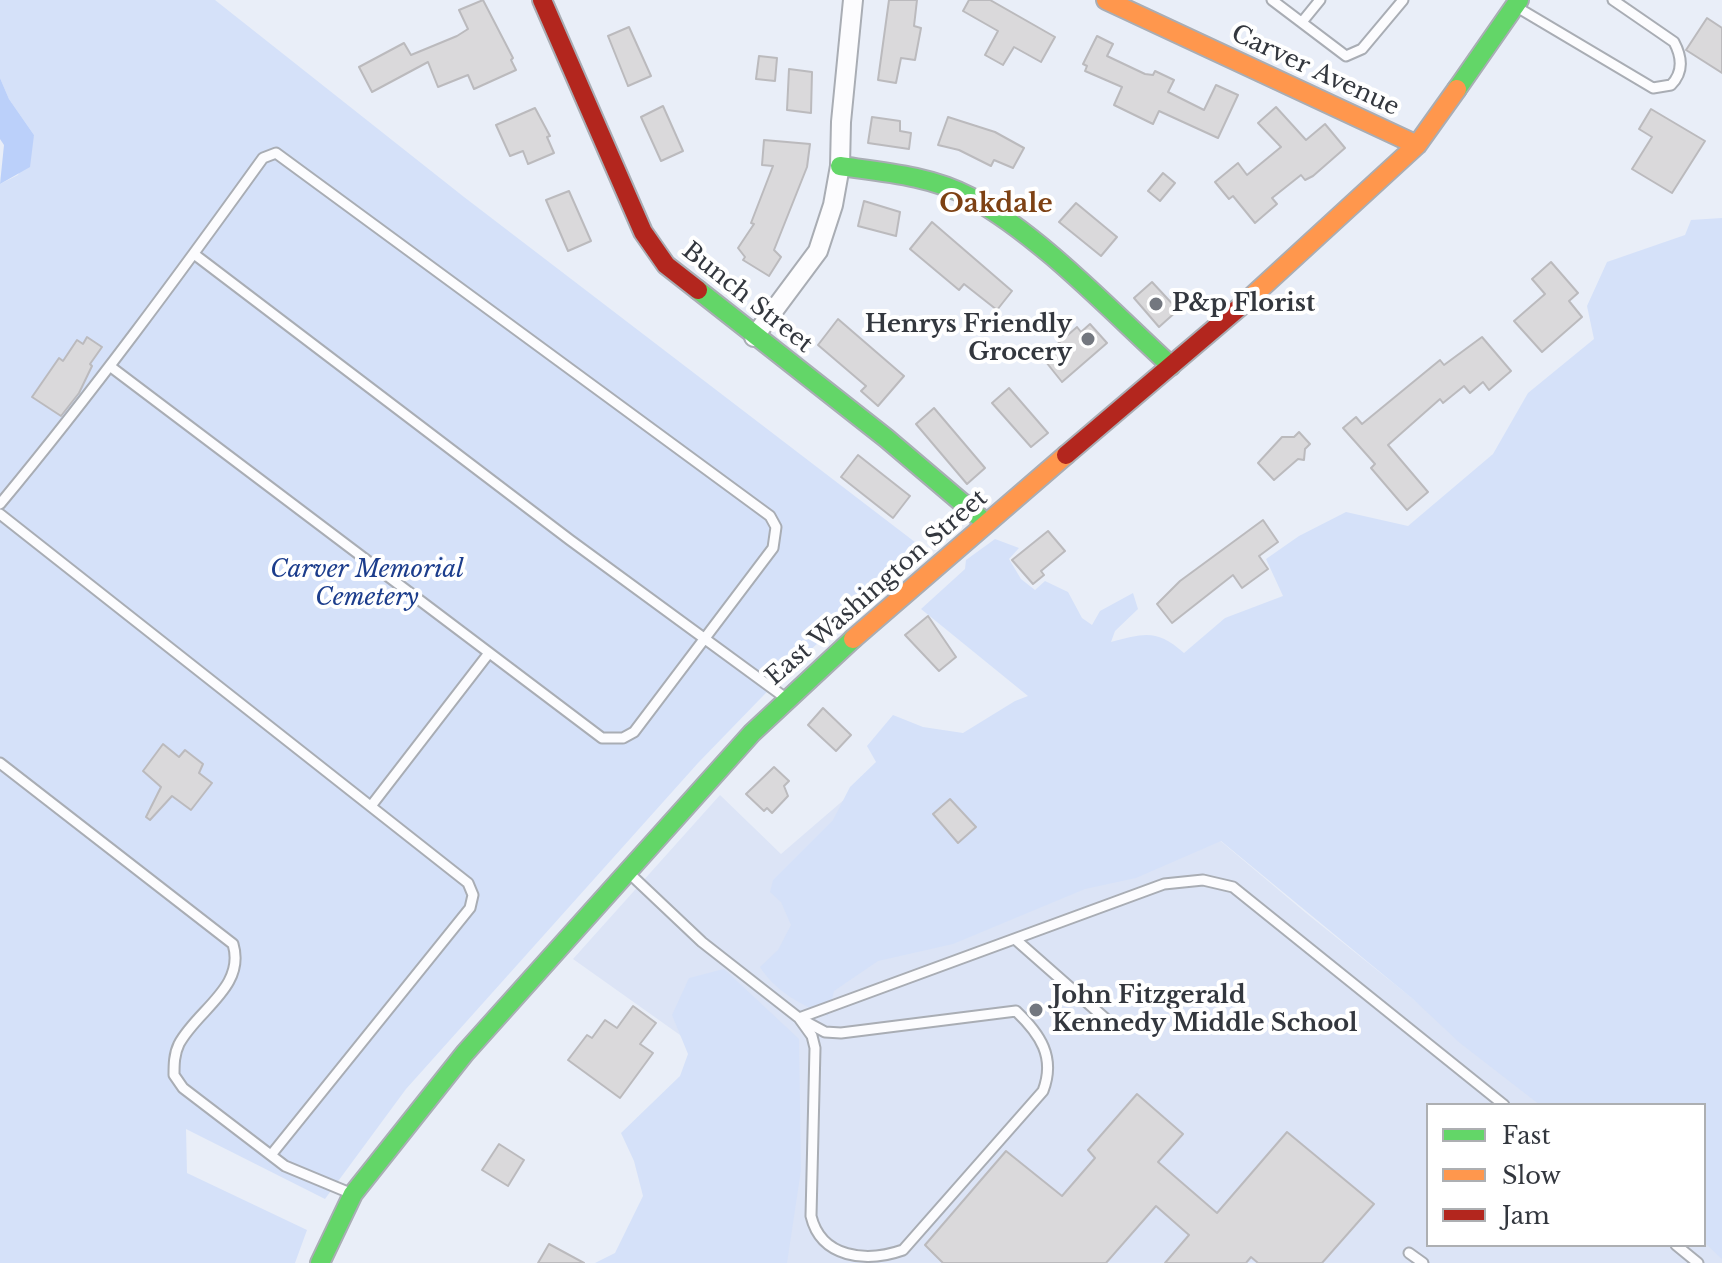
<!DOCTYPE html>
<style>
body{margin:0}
#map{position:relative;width:1722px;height:1263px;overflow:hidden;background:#e9eef8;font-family:"Libre Baskerville",serif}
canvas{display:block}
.legend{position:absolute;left:1426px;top:1103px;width:280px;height:144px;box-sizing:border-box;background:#fff;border:2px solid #adafb2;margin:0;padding:10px 14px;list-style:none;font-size:24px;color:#33373e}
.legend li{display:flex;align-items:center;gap:16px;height:40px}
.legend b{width:40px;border:2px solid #adafb2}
</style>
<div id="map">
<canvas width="1722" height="1263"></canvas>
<ul class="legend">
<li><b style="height:10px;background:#63d668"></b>Fast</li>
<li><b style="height:10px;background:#ff974d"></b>Slow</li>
<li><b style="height:10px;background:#b3261e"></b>Jam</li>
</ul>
</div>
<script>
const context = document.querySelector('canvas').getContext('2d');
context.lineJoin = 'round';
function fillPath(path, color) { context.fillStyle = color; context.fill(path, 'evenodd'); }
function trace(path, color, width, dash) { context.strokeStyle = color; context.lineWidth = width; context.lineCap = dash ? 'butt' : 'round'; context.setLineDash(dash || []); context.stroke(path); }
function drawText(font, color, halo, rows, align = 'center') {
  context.font = font + ' "Libre Baskerville",serif'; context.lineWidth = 8; context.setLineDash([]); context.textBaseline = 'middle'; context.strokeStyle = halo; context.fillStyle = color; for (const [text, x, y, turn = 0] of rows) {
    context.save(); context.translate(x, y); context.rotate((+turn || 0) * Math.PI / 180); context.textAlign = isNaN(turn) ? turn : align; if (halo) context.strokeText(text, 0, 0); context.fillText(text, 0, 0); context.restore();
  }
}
fillPath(new Path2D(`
 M1104,743l202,170 239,192h-117v140h276v-12l18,17v13h-1044l71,-179 -176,-125 147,-164 61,59 65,-56z`), '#dce4f6');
fillPath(new Path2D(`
 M0,0h215l249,197 460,352 -133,118 -93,96 -292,326 -81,110 -139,-70 1,44 120,57 -12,33h-295v-1079l18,-9 16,-40 -25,-36 -9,-21z
 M1722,218v1041l-18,-17v-137h-164l-80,-62 -46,-43 -193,-159 -85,37 -51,11 -132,55 -75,17 -44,30 -6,25c-27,-11 -53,-25 -68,-49l18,-17 13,-25 -10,-23 -11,-10 3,-12 60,-60 17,-33 26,-25 -9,-16 26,-31 30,12 40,6 52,-32 13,-5 -107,-87 44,-40 1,-9 29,-21 24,9 -10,11 12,20 14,11 10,-9 23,11 14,26 10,7 8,-14 33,-18 5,16 -23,22 -4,11c34,-9 46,-13 73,11l41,-35 58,-22 -17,-37 33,-23 47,-24 62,14 85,-72 35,-61 66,-54 -7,-33 20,-44 78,-27 6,-15z
 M724,969l75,70 2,131 -14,93h-192l20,-10 28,-57 -9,-35 -13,-28 59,-57 8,-22 -16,-39 17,-37z`), '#d5e1f9');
fillPath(new Path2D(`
 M0,78l9,21 25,36 -4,32 -30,17 4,-39 -4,-6z`), '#bbd0fa');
const building = new Path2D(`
 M483,0l30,58 -2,2 5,10 -42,19 -6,-14 -30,12 -10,-25 -56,30 -13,-25 45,-24 7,12 46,-19 11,-7 -9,-19z
 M889,0h28l-3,26 7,2 -6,32 -14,-2 -5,25 -18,-3z
 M969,0h21l65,37 -14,25 -27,-15 -11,18 -18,-10 13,-24 -35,-20z
 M1707,18l15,10v45l-36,-23z
 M629,27l22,49 -23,10 -20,-50z
 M1097,36l16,8 -6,12 38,18 8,1 2,-4 19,9 -6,12 36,18 12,-25 22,10 -20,43 -59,-27 -6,13 -39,-19 8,-18 -37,-16 2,-5 -4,-2z
 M759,56l18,2 -2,23 -19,-2z
 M789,69l23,3 -1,41 -24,-3z
 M663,106l20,45 -22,10 -20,-44z
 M1276,107l30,33 19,-16 20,24 -32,28 -8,4 -4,-5 -29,23 5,6 -22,19 -22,-27 -4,3 -14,-17 23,-19 9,12 34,-28 -23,-24z
 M535,108l15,28 -3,1 7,16 -26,11 -5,-13 -13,5 -14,-31z
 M1651,109l54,32 -33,52 -40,-24 20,-32 -13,-8z
 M872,117l28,4v10l11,2 -2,16 -41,-6z
 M948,117l47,15 29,16 -11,20 -19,-8 -3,6 -32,-16 -21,-5z
 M764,140l46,4 -3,23 -33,83 7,7 -12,19 -26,-16 2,-3 -7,-9 16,-24 -3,-1 22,-57 -11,-1z
 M1163,173l12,10 -15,18 -12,-10z
 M569,191l22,50 -23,10 -22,-51z
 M864,201l36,11 -4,24 -38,-10z
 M1076,203l41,34 -16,19 -42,-34z
 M932,222l80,69 -15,19 -33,-26 -5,6 -49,-41z
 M1551,262l27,31 -9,8 13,16 -40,35 -28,-31 31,-27 -13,-15z
 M1152,282l26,28 -19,17 -25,-29z
 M838,319l66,57 -26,30 -17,-15 5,-5 -48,-41z
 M1090,324l17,19 -45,39 -16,-20 4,-3 -4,-5 31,-27 4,5z
 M87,337l15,10 -12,17 2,2 -13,27 -18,23 -29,-19 27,-39 4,3 14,-21 6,4z
 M1482,337l29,34 -22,19 -6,-8 -13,11 -6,-7 -21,17 -3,-4 -52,46 40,47 -21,18 -36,-42 4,-4 -32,-36 13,-11 6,7 78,-64 4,5z
 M1009,388l39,45 -17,14 -39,-44z
 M934,408l51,60 -18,16 -51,-60z
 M1299,432l11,12 -5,5 -1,11 -6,-1 -24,21 -16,-17 24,-26h12z
 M858,455l52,41 -17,22 -52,-41z
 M1263,520l15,22 -19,14 9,13 -26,19 -9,-13 -61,48 -15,-19 23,-23z
 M1048,531l17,20 -24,20 3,4 -11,9 -21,-24z
 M928,616l28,41 -17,14 -34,-36z
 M823,708l28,27 -15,16 -28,-26z
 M163,744l16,13 6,-7 18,14 -4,9 13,10 -21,27 -19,-14 -22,24 -4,-3 15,-30 -18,-16z
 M774,767l15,14 -5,5 4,10 -16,17 -5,-5 -3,3 -18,-17z
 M950,799l26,28 -18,16 -25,-29z
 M633,1006l23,17 -16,21 13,9 -33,45 -52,-38 19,-25 5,3 13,-18 12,8z
 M1137,1094l46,40 -25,28 59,51 70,-81 87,72 -52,59h-64l-7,-6 -5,6h-81l24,-28 -33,-29 -50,57h-163l-18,-18 81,-94 56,45 33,-38 -7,-8z
 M499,1144l25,16 -16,26 -26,-16z
 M549,1244l35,19h-46z`);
fillPath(building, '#dad9db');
trace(building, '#bbbabd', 2);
const lane = new Path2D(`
 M1272,0l74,56 16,-7 41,-49
 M1515,6l138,82 18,-3c13,-13 11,-28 3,-43l-61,-42
 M1302,22l18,-22
 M194,254l376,286 217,159
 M0,504c93,-112 178,-228 263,-346l13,-5 494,363 6,11 -3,21 -139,184 -11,6h-21l-491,-371
 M0,514l468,369 5,12 -3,13 -199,247
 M0,763l233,181c13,43 -36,66 -54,100 -5,10 -5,21 -5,31l9,13 102,78 65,27
 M371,806l118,-153
 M629,873l73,69 97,76 13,18 3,12 -4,168c10,42 55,47 92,34l140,-159c13,-34 -3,-57 -27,-80l-175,22 -16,-1 -26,-14
 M1015,939l92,81
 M799,1018l365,-134 39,-4 30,7 271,218
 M1676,1245l22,18
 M1409,1253l14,10`);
const street = new Path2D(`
 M754,337l64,-86 15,-46 7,-39 1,-44 12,-122`);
const fast = new Path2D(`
 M1457,89l62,-89
 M840,166c43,6 92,10 130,31 71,39 141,114 201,169
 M698,290l188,148 100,85
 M320,1263l33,-69 112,-141 287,-320 101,-94`);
const slow = new Path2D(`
 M1106,0l311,145
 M1248,300l169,-155 40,-56
 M853,639l213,-184`);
const jam = new Path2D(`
 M542,0l101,232 23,33 32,25
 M1066,455l182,-155`);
trace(lane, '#a9adb4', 13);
trace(street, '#a9adb4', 22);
trace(fast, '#a9adb4', 22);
trace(slow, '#a9adb4', 22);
trace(jam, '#a9adb4', 22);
trace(lane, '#fcfcfe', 9);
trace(street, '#fcfcfe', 18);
trace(fast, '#63d668', 18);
trace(slow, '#ff974d', 18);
trace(jam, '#b3261e', 18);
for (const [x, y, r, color] of [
 [1156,304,8,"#73777f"],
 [1088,339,8,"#73777f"],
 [1036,1010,8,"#73777f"]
]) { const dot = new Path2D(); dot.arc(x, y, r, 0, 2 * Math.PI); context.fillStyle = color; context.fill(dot); trace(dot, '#fff', 3); }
drawText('24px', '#33373e', '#fff', [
 ["Carver Avenue",1315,71,25],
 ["Bunch Street",747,298,39],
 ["East Washington Street",877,588,-41]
]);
drawText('bold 24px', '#33373e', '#fff', [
 ["P&p Florist",1172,304],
 ["Henrys Friendly",1072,325,"right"],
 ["Grocery",1072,353,"right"],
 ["John Fitzgerald",1052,996],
 ["Kennedy Middle School",1052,1024]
], 'left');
drawText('italic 24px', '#1c3d8c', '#fff', [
 ["Carver Memorial",367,570],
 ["Cemetery",367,598]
]);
drawText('bold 26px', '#7d4114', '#fff', [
 ["Oakdale",996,205]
]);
</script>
